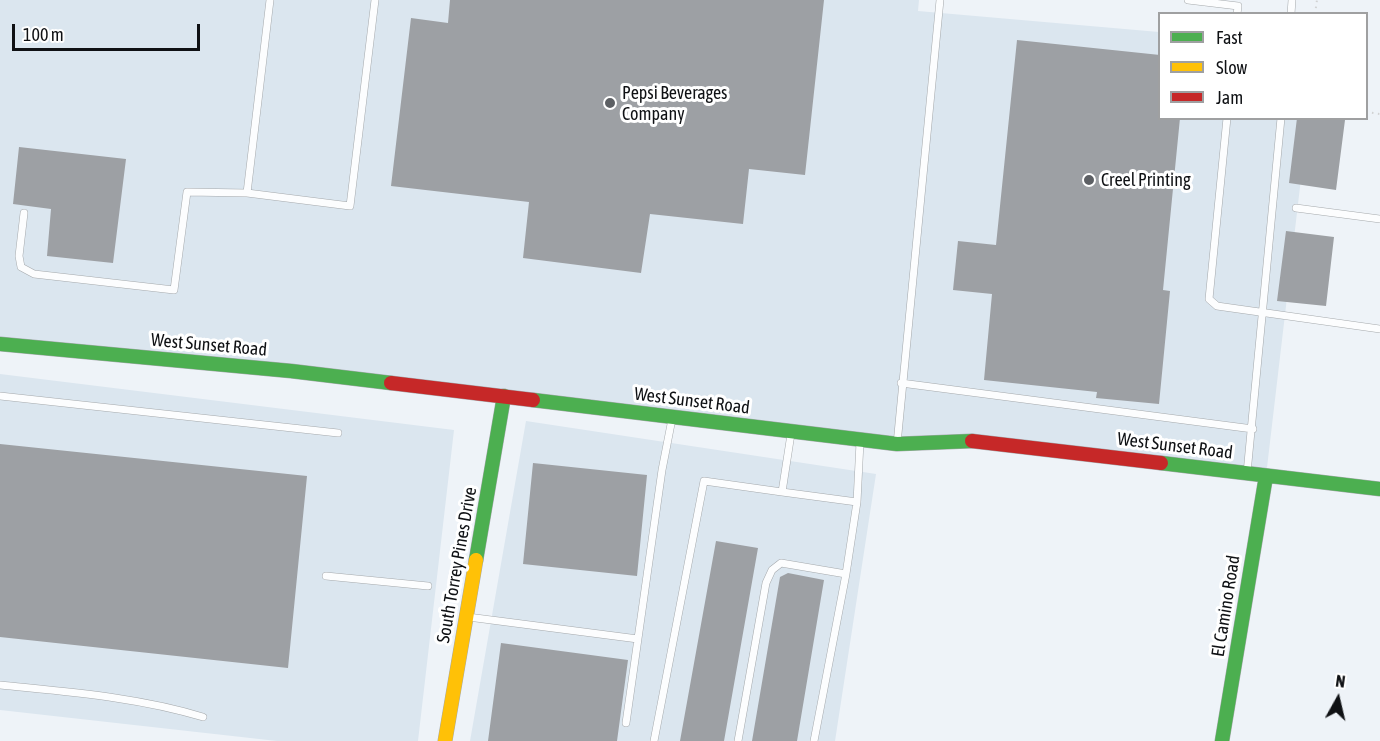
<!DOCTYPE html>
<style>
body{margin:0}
#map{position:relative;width:1380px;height:741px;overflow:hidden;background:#eef3f8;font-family:"Asap Condensed",sans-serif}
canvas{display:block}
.legend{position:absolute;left:1158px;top:12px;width:210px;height:108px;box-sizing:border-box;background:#fff;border:2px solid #9fa0a1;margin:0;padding:8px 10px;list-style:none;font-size:18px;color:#0f1114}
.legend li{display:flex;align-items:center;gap:12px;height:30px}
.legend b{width:30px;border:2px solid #9fa0a1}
.north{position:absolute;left:1308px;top:669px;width:60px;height:60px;-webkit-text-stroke:4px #fff;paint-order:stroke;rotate:8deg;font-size:16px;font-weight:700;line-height:24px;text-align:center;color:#0f1114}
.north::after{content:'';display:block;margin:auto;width:21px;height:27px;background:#0f1114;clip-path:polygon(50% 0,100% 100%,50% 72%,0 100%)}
.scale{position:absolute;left:12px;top:24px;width:188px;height:27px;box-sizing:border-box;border:3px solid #0f1114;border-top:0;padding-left:8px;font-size:18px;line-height:21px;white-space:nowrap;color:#0f1114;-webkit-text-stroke:4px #fff;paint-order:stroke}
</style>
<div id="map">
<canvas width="1380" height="741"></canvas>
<ul class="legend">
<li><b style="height:8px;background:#4caf50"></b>Fast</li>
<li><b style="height:8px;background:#ffc107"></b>Slow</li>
<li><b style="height:8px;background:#c62828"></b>Jam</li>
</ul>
<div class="north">N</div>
<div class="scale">100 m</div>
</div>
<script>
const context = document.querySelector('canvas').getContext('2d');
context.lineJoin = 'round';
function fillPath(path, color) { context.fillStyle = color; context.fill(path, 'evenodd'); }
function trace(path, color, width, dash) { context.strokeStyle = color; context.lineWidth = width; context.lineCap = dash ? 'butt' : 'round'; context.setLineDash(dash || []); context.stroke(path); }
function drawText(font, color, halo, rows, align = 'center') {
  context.font = font + ' "Asap Condensed",sans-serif'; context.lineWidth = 6; context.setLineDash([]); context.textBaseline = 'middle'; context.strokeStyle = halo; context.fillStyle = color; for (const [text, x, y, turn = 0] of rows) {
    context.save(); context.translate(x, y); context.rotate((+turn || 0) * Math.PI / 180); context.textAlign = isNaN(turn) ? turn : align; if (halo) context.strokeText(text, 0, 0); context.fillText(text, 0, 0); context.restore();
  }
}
fillPath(new Path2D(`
 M0,0h919l-1,11 241,21 1,86 148,1 -42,357 -287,-35 -83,3 -896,-100z
 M0,374l454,56 -36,311h-141l-277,-31z
 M526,421l350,53 -41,267h-365z`), '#dbe6ef');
fillPath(new Path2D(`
 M450,0h374l-19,175 -56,-6 -6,55 -93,-10 -9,59 -118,-15 6,-56 -138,-16 20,-168 37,5z
 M1017,40l143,15v63h20l-17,172 7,1 -11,113 -63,-6 1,-6 -113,-12 8,-86 -39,-4 5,-49 38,4z
 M1297,118l48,2 -9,70 -47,-7z
 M19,147l107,12 -13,104 -66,-7 4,-47 -38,-5z
 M1286,231l48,6 -8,69 -49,-5z
 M0,444l307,32 -19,192 -288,-31z
 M533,463l114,12 -10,101 -114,-12z
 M716,541l42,7 -34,193h-44z
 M788,573l36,7 -27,161h-45l28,-164z
 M501,643l127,17 -11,81h-129z`), '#9da0a4');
const lane = new Path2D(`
 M1188,0l50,6 -1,8
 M1291,14l1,-14
 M1227,118l-18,181 8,7 163,23
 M247,193l103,13 25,-206
 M1296,208l84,11
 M24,213l-5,43 2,11 13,7 140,16 13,-98 60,1 23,-193
 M901,383l352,46
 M0,396l338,37
 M897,444l43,-444
 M1247,473l34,-355
 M782,492l75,10
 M326,576l102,10
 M468,617l170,22
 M0,685c68,7 138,12 203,32
 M626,723l36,-253 10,-51
 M654,741l50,-260 78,11 9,-58
 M738,741l28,-158 6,-13 9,-7 65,11
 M814,741l32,-167 11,-72 3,-60`);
const fast = new Path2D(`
 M0,344l291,27 100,12
 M533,400l364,44 75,-3
 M1161,463l219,26
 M476,560l28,-164
 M1222,741l44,-265`);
const slow = new Path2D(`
 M445,741l31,-181`);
const jam = new Path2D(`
 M391,383l142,17
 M972,441l189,22`);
trace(lane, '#a5a9ac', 8);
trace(fast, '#a5a9ac', 15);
trace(slow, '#a5a9ac', 15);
trace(jam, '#a5a9ac', 15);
trace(new Path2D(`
 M1315,14l2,-14
 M1366,112l14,2`), '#d1d2d3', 2, [1.5, 4.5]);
trace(lane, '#fcfdfe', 7);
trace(fast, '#4caf50', 14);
trace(slow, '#ffc107', 14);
trace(jam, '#c62828', 14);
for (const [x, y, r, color] of [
 [610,103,6,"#5d6064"],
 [1089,180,6,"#5d6064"]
]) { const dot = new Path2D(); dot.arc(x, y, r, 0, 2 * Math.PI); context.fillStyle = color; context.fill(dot); trace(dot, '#fff', 2); }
drawText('18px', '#0f1114', '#fff', [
 ["Pepsi Beverages",622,93],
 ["Company",622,114],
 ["Creel Printing",1101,180]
], 'left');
drawText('18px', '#0f1114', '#fff', [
 ["West Sunset Road",209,345,5],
 ["West Sunset Road",692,401,7],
 ["West Sunset Road",1175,446,7],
 ["South Torrey Pines Drive",457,565,-80],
 ["El Camino Road",1226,606,-81]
]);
</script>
